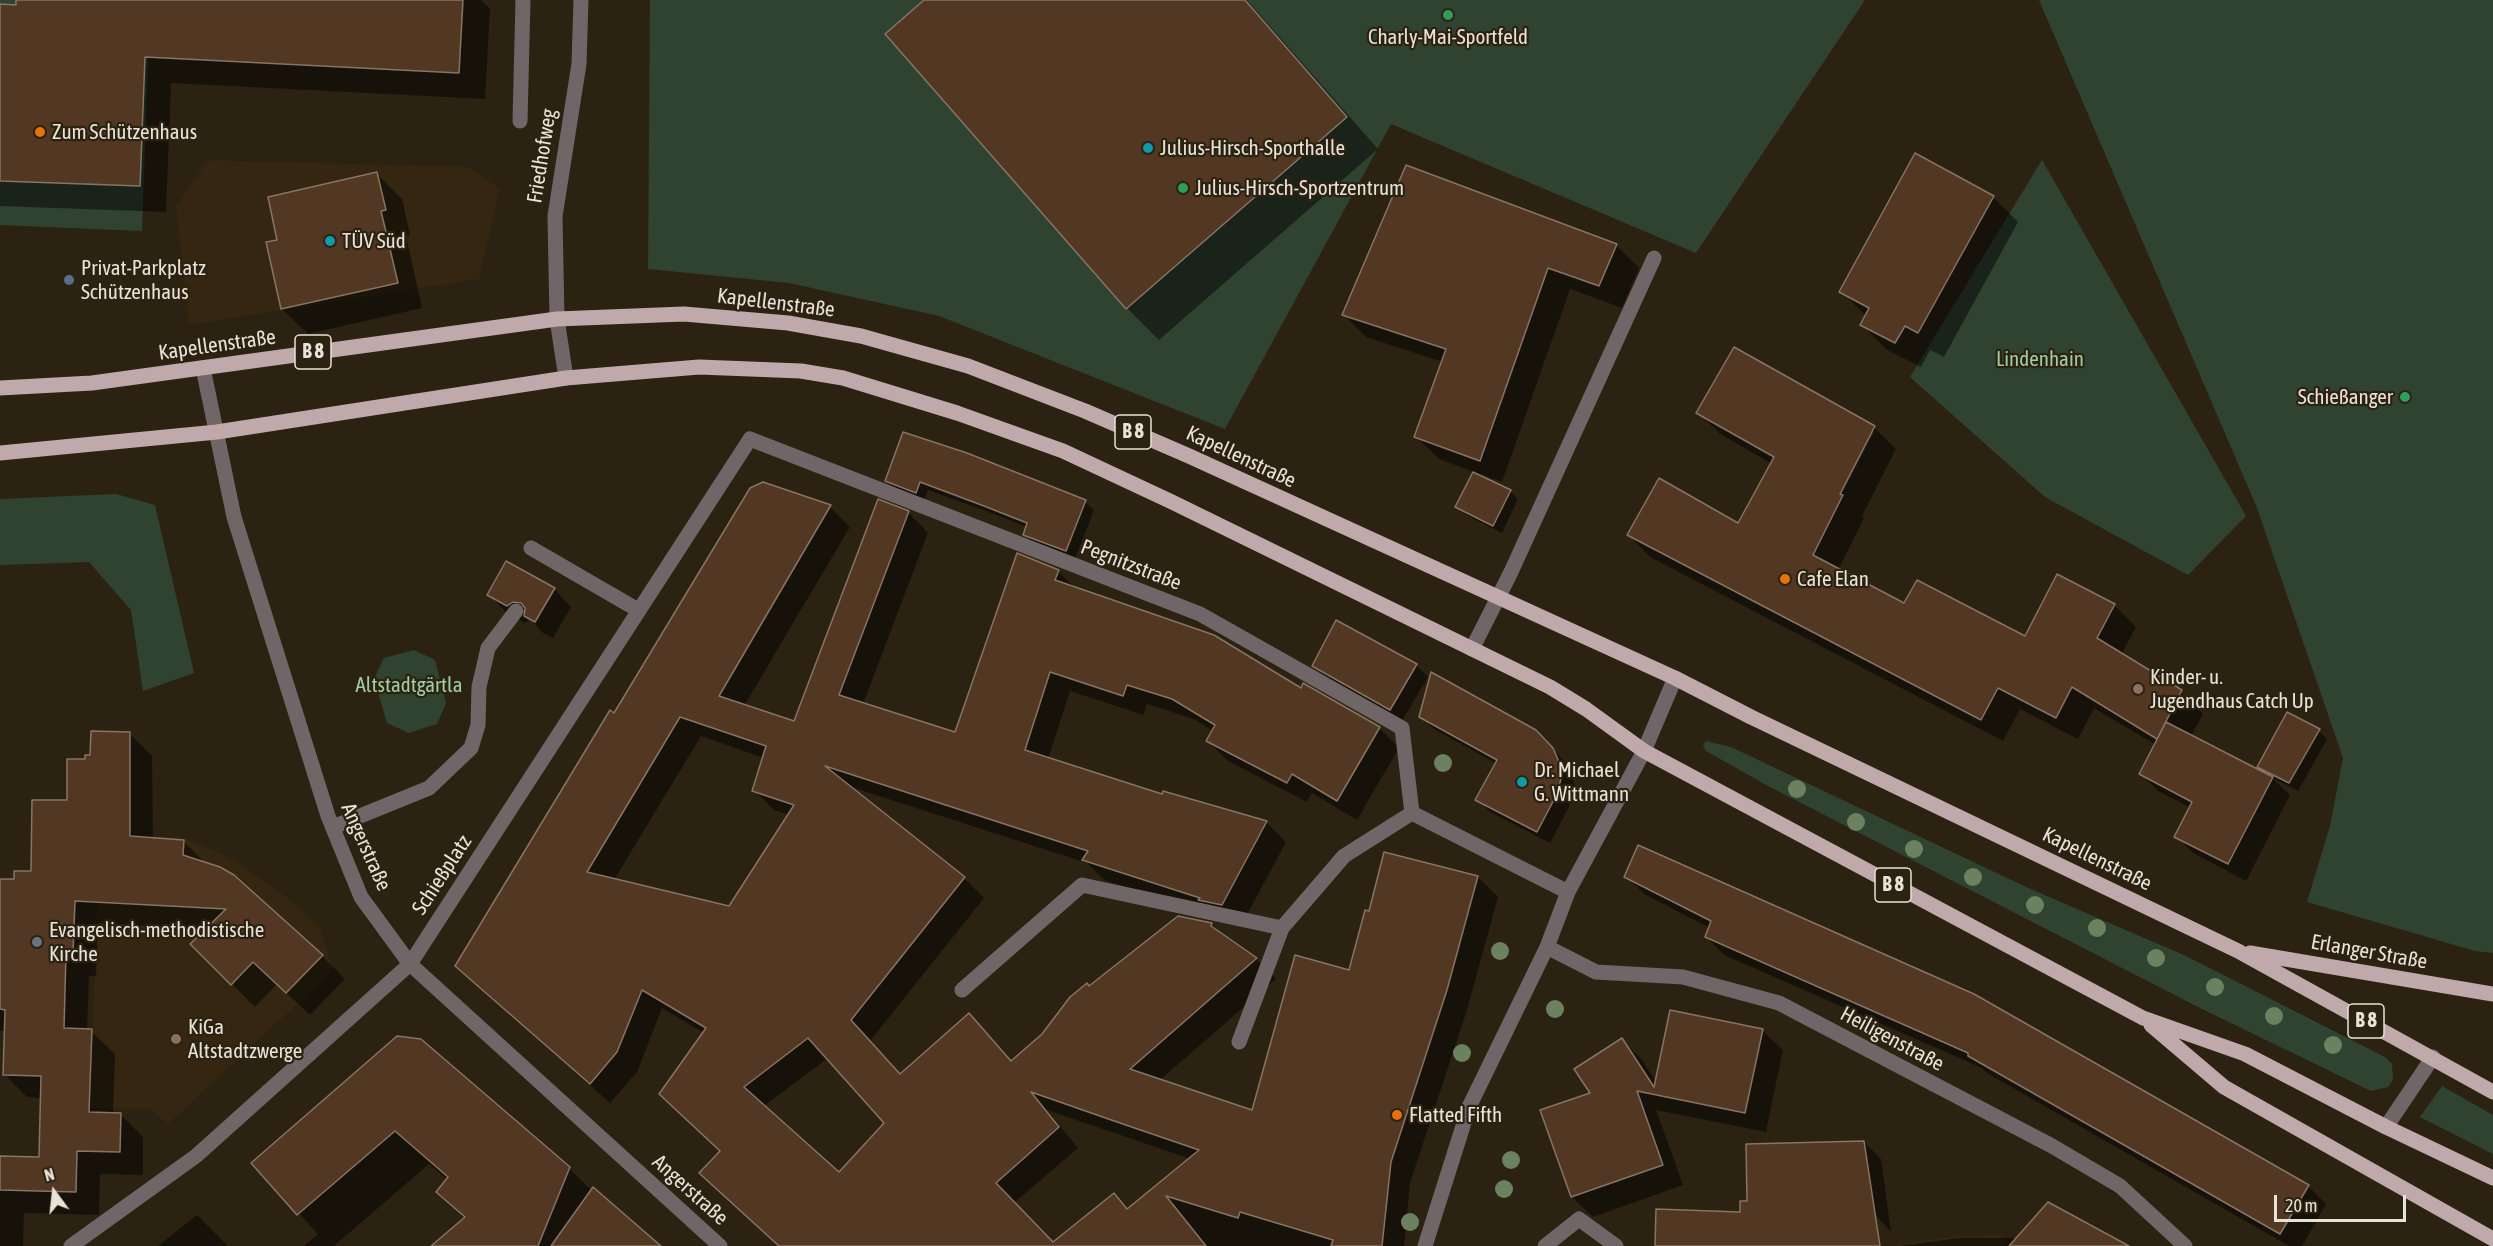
<!DOCTYPE html>
<meta charset="utf-8">
<style>
body{margin:0}
#map{position:relative;width:2493px;height:1246px;overflow:hidden;background:#2c2212;font-family:"Asap Condensed",sans-serif}
canvas{display:block}
.north{position:absolute;left:24px;top:1162px;width:60px;height:60px;-webkit-text-stroke:4px #2c2212;paint-order:stroke;rotate:345deg;font-size:16px;font-weight:700;line-height:24px;text-align:center;color:#e9e2d8}
.north::after{content:'';display:block;margin:auto;width:21px;height:27px;background:#e9e2d8;clip-path:polygon(50% 0,100% 100%,50% 72%,0 100%)}
.scale{position:absolute;left:2274px;top:1195px;width:132px;height:27px;box-sizing:border-box;border:3px solid #e9e2d8;border-top:0;padding-left:8px;font-size:18px;line-height:21px;white-space:nowrap;color:#e9e2d8;-webkit-text-stroke:4px #2c2212;paint-order:stroke}
</style>
<div id="map">
<canvas width="2493" height="1246"></canvas>
<div class="north">N</div>
<div class="scale">20 m</div>
</div>
<script>
const context = document.querySelector('canvas').getContext('2d');
context.lineJoin = 'round';
function fillPath(path, color) { context.fillStyle = color; context.fill(path, 'evenodd'); }
function trace(path, color, width, dash) { context.strokeStyle = color; context.lineWidth = width; context.lineCap = dash ? 'butt' : 'round'; context.setLineDash(dash || []); context.stroke(path); }
function drawText(font, color, halo, rows, align = 'center') {
  context.font = font + ' "Asap Condensed",sans-serif'; context.lineWidth = 4.5; context.setLineDash([]); context.textBaseline = 'middle'; context.strokeStyle = halo; context.fillStyle = color; for (const [text, x, y, turn = 0] of rows) {
    context.save(); context.translate(x, y); context.rotate((+turn || 0) * Math.PI / 180); context.textAlign = isNaN(turn) ? turn : align; if (halo) context.strokeText(text, 0, 0); context.fillText(text, 0, 0); context.restore();
  }
}
fillPath(new Path2D(`
 M208,160l261,7 31,22 -21,90 -290,46 -13,-119z
 M134,835l50,3 49,21 55,39 33,30 12,43 -165,153 -18,-15 -60,-1 8,-224 32,1z
 M2000,1235l9,11h-111l-2,-2 63,-8z`), '#342610');
fillPath(new Path2D(`
 M0,0h150l-8,231 -142,-6z
 M650,0h1215l-169,253 -305,-129 -166,305 -286,-113 -150,-33 -141,-14z
 M2039,0h454v953l-18,-2 -168,-49 23,-76 13,-68 -86,-250z
 M2042,160l204,356 -58,59 -143,-78 -135,-120z
 M116,494l39,11 39,168 -51,18 -12,-81 -42,-48 -89,3v-66z
 M414,650l21,10 11,43 -9,21 -28,9 -22,-10 -13,-44 10,-21z
 M1706,741l25,6 295,140 160,69 199,101 7,7 1,16 -5,7 -17,4 -173,-84 -430,-221 -62,-35 -3,-6z
 M2442,1086l51,29v39l-73,-37z`), '#304331');
fillPath(new Path2D(`
 M18,0h463l9,9 -5,90 -314,-16 -5,129 -166,-6v-200h17z
 M926,0h321l131,149 -219,191 -32,-32 -240,-274z
 M1406,167l211,79 22,22 -17,40 -52,-19 -68,193 -21,-8 -1,3 30,14 8,8 -16,34 -36,-18 -9,-8 17,-35 -35,-13 -23,-22 27,-75 -77,-25 -22,-22z
 M377,174l25,25 8,36 -4,1 16,72 -114,26 -26,-25 -3,-68z
 M1993,197l25,25 -74,135 -14,-7 -9,17 -34,-17 -25,-25 4,-9 -25,-25z
 M1698,412l176,15 22,22 -34,67 2,2 -26,52 66,35 122,33 32,-62 56,29 22,22 -15,28 60,37 22,22 -12,22 77,39 -9,-9 60,-35 8,8 -29,52 -26,-13 18,17 -44,86 -53,-28 -17,-17 15,-28 -33,-17 -17,-17 15,-29 -62,-37 -16,31 -58,-30 -17,32 -353,-184 -21,-22 109,-10 34,-61 -52,-30zM1870,432h4l-36,69 -3,-1z
 M904,433l181,69 9,8 -19,49 -42,-16 -8,-9 2,-7 -33,-13 -66,-24 -4,10 -29,-11 -9,-8z
 M830,507l20,20 -106,179 51,17 113,-211 20,21 -65,171 93,30 102,-163 17,17 227,102 77,38 20,20 -42,72 -45,-27 -5,9 -79,-41 -20,-20 5,-10 -19,-12 -47,-15 -4,11 -73,-24 -22,68 115,36 103,27 20,20 -44,82 -138,-44 -17,-17 -239,-77 116,92 20,20 -114,143 31,34 68,-60 43,47 77,-74 122,-64 12,12 33,23 20,20 -116,101 93,32 97,-140 128,-95 20,20 -31,113 -57,173 -6,63h-623l-60,-94 -17,-119 -42,-25 -25,64 -27,31 -154,-137 159,-251zM701,736l63,22 -10,32 20,20 15,5 -59,93 -116,-28zM828,1058l58,65 -47,51 -75,-68zM1047,1110l144,49 -62,51 -15,-15 -61,49 -39,-41 64,-55z
 M554,589l17,18 -18,31 -10,-5 -13,-14 -5,4 -19,-11 -17,-17z
 M1416,665l12,12 -26,44 -76,-43 -12,-12z
 M1421,717l128,28 16,17 10,23 -6,22 -19,36 -60,-31 -13,-13 20,-35 -63,-35z
 M129,733l23,23 1,83 30,2 22,22 117,93 23,23 -35,36 -33,-31 -22,23 -63,-63 16,-15 -110,-6 -2,53h-7l-2,55h4l24,23 -2,60h7l23,23v38l-43,-1 -1,41 -75,-2 -1,33h-23v-71l41,-16 1,-61 -15,-1 -23,-23 2,-43h-6v-151l15,1 17,-8 55,-112z
 M1626,876l682,310 18,18 -24,42h-13l-302,-173 -5,-5 -258,-113 -18,-18 4,-9 -66,-34z
 M1762,1030l21,20 -17,82 -110,-22 27,75 -90,32 -21,-20 20,-103 29,-55 21,21 14,22z
 M397,1038l172,130 23,23 66,55h-225l32,-27 -27,-27 10,-12 -19,-16 -95,82h-30l14,-12 -65,-71z
 M1864,1142l17,17 10,73 -28,-31 1,45h-208l86,-33 7,-10z
 M197,1215l31,31h-70z
 M1959,1238h59l108,8h-226z`), '#0007');
const building = new Path2D(`
 M16,0h447l-4,73 -314,-16 -5,129 -140,-5v-177l16,1z
 M924,0h321l102,117 -221,192 -241,-275z
 M1915,153l79,43 -76,137 -13,-7 -10,17 -35,-18 9,-17 -30,-16z
 M1406,165l211,79 -18,42 -51,-18 -68,193 -66,-24 32,-88 -104,-34z
 M377,172l9,38 -5,1 17,72 -117,26 -15,-67 11,-2 -9,-43z
 M1734,347l141,79 -35,68 3,1 -30,60 91,48 13,-23 108,56 32,-62 58,30 -18,34 85,52 -25,49 -85,-52 -16,31 -58,-30 -17,32 -354,-185 32,-57 79,45 36,-66 -78,-44z
 M903,432l64,21 119,47 -20,51 -43,-16 4,-12 -43,-17 -64,-24 -4,11 -31,-12z
 M1473,472l38,18 -18,36 -38,-19z
 M763,482l68,23 -112,191 75,25 84,-222 31,12 -70,184 116,37 62,-179 42,17 -4,10 159,55 87,53 2,-5 77,44 -43,74 -45,-27 -5,9 -81,-42 9,-16 -43,-26 -45,-14 -4,11 -73,-24 -25,78 137,44 1,-3 104,30 -45,84 -24,-5 2,-2 -118,-38 6,-9 -263,-85 140,111 -114,143 49,54 69,-61 42,48 31,-27 28,-37 17,-14 2,3 89,-70 34,7 -1,3 46,32 -127,111 122,41 43,-155 54,15 16,-60 4,1 15,-59 94,24 -31,114 -56,172 -9,84h-51l2,-6 -93,-28 -2,6 -72,-22 40,50h-427l-80,-73 21,-22 -61,-57 47,-66 -64,-38 -25,62 -27,32 -135,-118 155,-256 4,3 136,-225zM680,717l86,29 -14,45 42,14 -65,101 -142,-34zM808,1038l76,85 -45,49 -95,-85zM1031,1092l89,31 79,27 -72,59 -13,-16 -61,49 -57,-59 63,-56z
 M506,561l49,27 -20,34 -11,-6 1,-8 -4,-5 -8,-1 -6,4 -20,-11z
 M1336,620l81,44 -27,46 -78,-44z
 M1431,672l105,58 17,18 10,23 -6,23 -20,38 -62,-32 22,-40 -78,-43z
 M2287,712l33,17 -31,54 -32,-16z
 M2166,722l107,55 -45,87 -54,-27 18,-35 -53,-28z
 M91,731l39,1v104l54,4 -1,15 37,12 14,8 89,80 -37,38 -33,-31 -22,23 -41,-41 36,-35 -151,-8 -2,52h-7l-2,75 28,1 -3,83 32,1 -1,39 -43,-1 -1,41 -76,-2v-34l39,1 2,-81 -38,-1 2,-65 -5,-1v-130h14v-8h17l1,-71h35v-41h18v-4h5z
 M1638,845l336,149 335,191 -29,49 -312,-178v-3l-263,-116 6,-16 -87,-44z
 M1670,1010l93,19 -18,84 -108,-22 26,74 -92,32 -31,-87 50,-17 -16,-24 48,-31 32,49z
 M397,1036l24,3 149,128 -32,79h-107l34,-29 -29,-25 12,-15 -53,-46 -98,84 -46,-52z
 M1864,1141l16,105h-225l1,-37 84,3v-11h7l-1,-57z
 M593,1187l68,59h-110z
 M2048,1202l81,44h-120z`);
fillPath(building, '#523822');
trace(building, '#867466', 1.5);
trace(new Path2D(`
 M520,121l3,-121
 M203,368l31,149 94,299 33,81 49,67 310,282
 M566,378l-9,-59 -2,-103 24,-152 2,-64
 M531,548l107,62
 M1472,649l39,-77 143,-314
 M333,827l96,-39 42,-40 7,-23 1,-38 9,-39 28,-37
 M1547,947l49,25 87,5 96,26 273,143 68,40 65,60
 M962,990l120,-105 200,43
 M1239,1042l43,-114 62,-72 68,-43
 M2386,1127l47,-70
 M71,1246l125,-90 214,-192 340,-525 450,175 202,114 10,85 156,79
 M1425,1246l44,-139 78,-160 21,-55 76,-141 31,-73
 M1545,1246l34,-27 37,27`), '#716667', 15);
trace(new Path2D(`
 M0,388l92,-5 465,-64 127,-5 104,9 73,13 107,30 117,45 104,45 486,222 76,39 487,234 255,141
 M0,453l217,-21 349,-54 133,-11 102,4 42,7 114,35 106,38 109,51 378,185 36,22 58,42 499,267 102,36 141,73 107,51
 M2250,953l243,41
 M2151,1025l73,62 269,152`), '#c0a9aa', 15);
context.fillStyle = '#6b8160';
for (const [x, y] of [
 [1443,763],
 [1797,789],
 [1856,822],
 [1914,849],
 [1973,877],
 [2035,905],
 [2097,928],
 [1500,951],
 [2156,958],
 [2215,987],
 [1555,1009],
 [2274,1016],
 [2333,1045],
 [1462,1053],
 [1511,1160],
 [1504,1189],
 [1410,1222]
]) { context.beginPath(); context.arc(x, y, 9, 0, 2 * Math.PI); context.fill(); }
for (const [x, y, r, color] of [
 [1448,15,6,"#2e9e5b"],
 [40,132,6,"#e8710a"],
 [1148,148,6,"#0f9aa8"],
 [1183,188,6,"#2e9e5b"],
 [330,241,6,"#0f9aa8"],
 [69,280,6,"#5c6f8a"],
 [2405,397,6,"#2e9e5b"],
 [1785,579,6,"#e8710a"],
 [2138,689,6,"#8d6e63"],
 [1522,782,6,"#0f9aa8"],
 [37,942,6,"#6b7280"],
 [176,1039,6,"#8d6e63"],
 [1397,1115,6,"#e8710a"]
]) { const dot = new Path2D(); dot.arc(x, y, r, 0, 2 * Math.PI); context.fillStyle = color; context.fill(dot); trace(dot, '#2c2212', 2); }
for (const [x, y, w] of [
 [313,352,36],
 [1133,432,36],
 [1893,885,36],
 [2366,1021,36]
]) { const box = new Path2D(); box.roundRect(x - w / 2, y - 17, w, 34, 4.5); context.fillStyle = '#2c2212'; context.fill(box); trace(box, '#e9e2d8', 1.5); }
drawText('bold 20px', '#e9e2d8', null, [
 ["B 8",313,352],
 ["B 8",1133,432],
 ["B 8",1893,885],
 ["B 8",2366,1021]
]);
drawText('21px', '#e9e2d8', '#2c2212', [
 ["Charly-Mai-Sportfeld",1448,37,"center"],
 ["Zum Schützenhaus",52,132],
 ["Julius-Hirsch-Sporthalle",1160,148],
 ["Julius-Hirsch-Sportzentrum",1195,188],
 ["TÜV Süd",342,241],
 ["Privat-Parkplatz",81,268],
 ["Schützenhaus",81,292],
 ["Schießanger",2393,397,"right"],
 ["Cafe Elan",1797,579],
 ["Kinder- u.",2150,677],
 ["Jugendhaus Catch Up",2150,701],
 ["Dr. Michael",1534,770],
 ["G. Wittmann",1534,794],
 ["Evangelisch-methodistische",49,930],
 ["Kirche",49,954],
 ["KiGa",188,1027],
 ["Altstadtzwerge",188,1051],
 ["Flatted Fifth",1409,1115]
], 'left');
drawText('21px', '#e9e2d8', '#2c2212', [
 ["Friedhofweg",542,156,-81],
 ["Kapellenstraße",776,303,7],
 ["Kapellenstraße",217,345,-8],
 ["Kapellenstraße",1241,457,25],
 ["Pegnitzstraße",1131,565,21],
 ["Angerstraße",366,847,66],
 ["Kapellenstraße",2097,859,26],
 ["Schießplatz",442,875,-57],
 ["Erlanger Straße",2369,952,10],
 ["Heiligenstraße",1892,1039,28],
 ["Angerstraße",690,1190,42]
]);
drawText('21px', '#9fcea0', '#2c2212', [
 ["Lindenhain",2040,359],
 ["Altstadtgärtla",409,685]
]);
</script>
